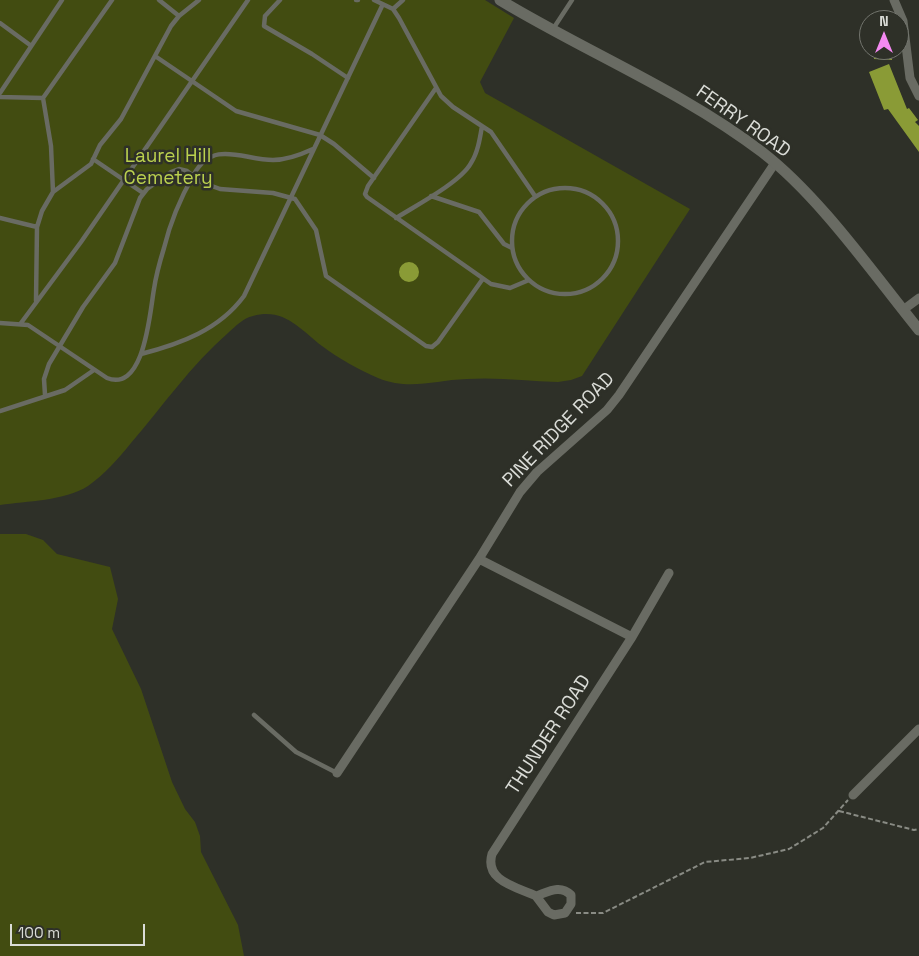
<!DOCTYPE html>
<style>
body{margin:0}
#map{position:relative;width:919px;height:956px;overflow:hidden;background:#2e3028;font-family:"Space Grotesk",sans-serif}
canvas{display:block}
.north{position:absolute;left:859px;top:10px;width:50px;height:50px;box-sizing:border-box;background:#2e3028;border:1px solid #73756e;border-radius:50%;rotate:0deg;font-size:14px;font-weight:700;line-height:20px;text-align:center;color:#dadcd7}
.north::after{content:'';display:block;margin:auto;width:18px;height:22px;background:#f489f1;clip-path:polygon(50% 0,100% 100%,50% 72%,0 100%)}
.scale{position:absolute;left:10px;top:924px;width:135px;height:22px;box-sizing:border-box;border:2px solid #dadcd7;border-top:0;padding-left:6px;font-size:15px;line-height:18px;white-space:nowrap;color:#dadcd7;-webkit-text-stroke:4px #2e3028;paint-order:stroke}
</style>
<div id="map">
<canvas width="919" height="956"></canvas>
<div class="north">N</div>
<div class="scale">100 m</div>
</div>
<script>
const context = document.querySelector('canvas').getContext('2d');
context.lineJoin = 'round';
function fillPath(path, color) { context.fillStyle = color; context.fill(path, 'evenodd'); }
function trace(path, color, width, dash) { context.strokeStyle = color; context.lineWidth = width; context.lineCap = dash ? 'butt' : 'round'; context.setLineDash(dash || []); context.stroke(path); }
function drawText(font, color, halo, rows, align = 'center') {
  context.font = font + ' "Space Grotesk",sans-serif'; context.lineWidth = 5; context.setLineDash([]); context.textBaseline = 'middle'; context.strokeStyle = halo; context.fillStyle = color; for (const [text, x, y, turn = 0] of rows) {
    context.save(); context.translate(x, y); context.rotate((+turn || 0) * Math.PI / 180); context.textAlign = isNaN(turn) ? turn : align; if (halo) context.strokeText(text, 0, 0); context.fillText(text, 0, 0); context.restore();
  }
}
fillPath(new Path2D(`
 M0,0h485l29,18 -34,64 5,11 205,116 -108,167 -11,4 -13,2c-30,-1 -61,-5 -91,-3 -33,1 -57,12 -89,-1 -19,-8 -40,-20 -56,-32 -21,-16 -38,-39 -69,-30 -10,2 -17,10 -25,17 -37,32 -65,73 -97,110 -12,15 -27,32 -43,43 -24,15 -61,15 -88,19z
 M0,534h26l17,6 14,14 53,13 8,32 -6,30 29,60 31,93 13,27 10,13 5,14 1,16 37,73 6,31h-244z`), '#424c11');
fillPath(new Path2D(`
 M874,50h18v10l-18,-1z
 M889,64l18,45 2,-1 9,12 -3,2 4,4v26l-31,-43 -4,1 -15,-38z
 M399 272a10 10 0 1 1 20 0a10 10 0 1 1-20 0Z`), '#8a9b36');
trace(new Path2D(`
 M839,811l75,19 5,-1
 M576,913h27l102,-51 45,-4 39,-9 34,-21 25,-28`), '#898b84', 2, [5, 2.5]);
trace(new Path2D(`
 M159,0l20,16
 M280,0l-15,16 -1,10 48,28 36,24
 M356,0h2
 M374,0l19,9 6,9 42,78 12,11 38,25 44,64
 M393,9l10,-9
 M0,23l30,22
 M553,29l19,-29
 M155,56l81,55 84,24 14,9 40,34
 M436,88l-68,98 -3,8 2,3 124,87 19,4 19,-8
 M0,93l62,-93
 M0,97l43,1
 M93,159l50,34
 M512 241a53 53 0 1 1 106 0a53 53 0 1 1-106 0Z
 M53,192l-2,-46 -8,-48 69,-98
 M431,196l48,16 25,32 8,4
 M0,218l37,9
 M396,218c19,-12 65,-36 75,-55 7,-11 9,-25 11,-37
 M36,301l1,-74 5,-16 11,-19 38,-28 9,-19 21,-26 50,-93 8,-10 20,-16
 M0,323l28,2 79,53c38,15 43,-68 47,-89 2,-14 6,-28 10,-41 6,-25 17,-51 30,-74 20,-35 49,-14 79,-14 14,0 27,-5 40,-11
 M21,323l60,-81 167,-242
 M141,354c39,-10 78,-24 103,-58l138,-290
 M45,395l-1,-16 5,-15 34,-57 32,-44 25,-65 7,-9 24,-17 8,-3 8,2 14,11 19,7 53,4 22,6 21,31 10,46 100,70 6,1 6,-5 44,-62
 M0,411l65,-21 29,-20
 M254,715l42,37 41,21`), '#696b63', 4.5);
trace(new Path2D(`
 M894,0l9,21 7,57 9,18
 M903,310l16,-12
 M479,559l153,78
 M337,773l142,-214 41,-67 17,-20 70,-62 12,-15 156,-232
 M853,795l66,-66
 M536,896l12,16 6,3 11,-2 6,-9v-9c-11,-11 -23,-3 -35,1 -19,-9 -52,-15 -44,-42l140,-217 37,-64`), '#696b63', 9);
trace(new Path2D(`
 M500,0c86,52 182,91 262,152 58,45 110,120 157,178`), '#696b63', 11);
drawText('19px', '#dadcd7', '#2e3028', [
 ["FERRY ROAD",743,122,35],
 ["PINE RIDGE ROAD",559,430,-46],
 ["THUNDER ROAD",549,735,-57]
]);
drawText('19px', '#bbd14e', '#2e3028', [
 ["Laurel Hill",168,157],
 ["Cemetery",168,179]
]);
</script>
